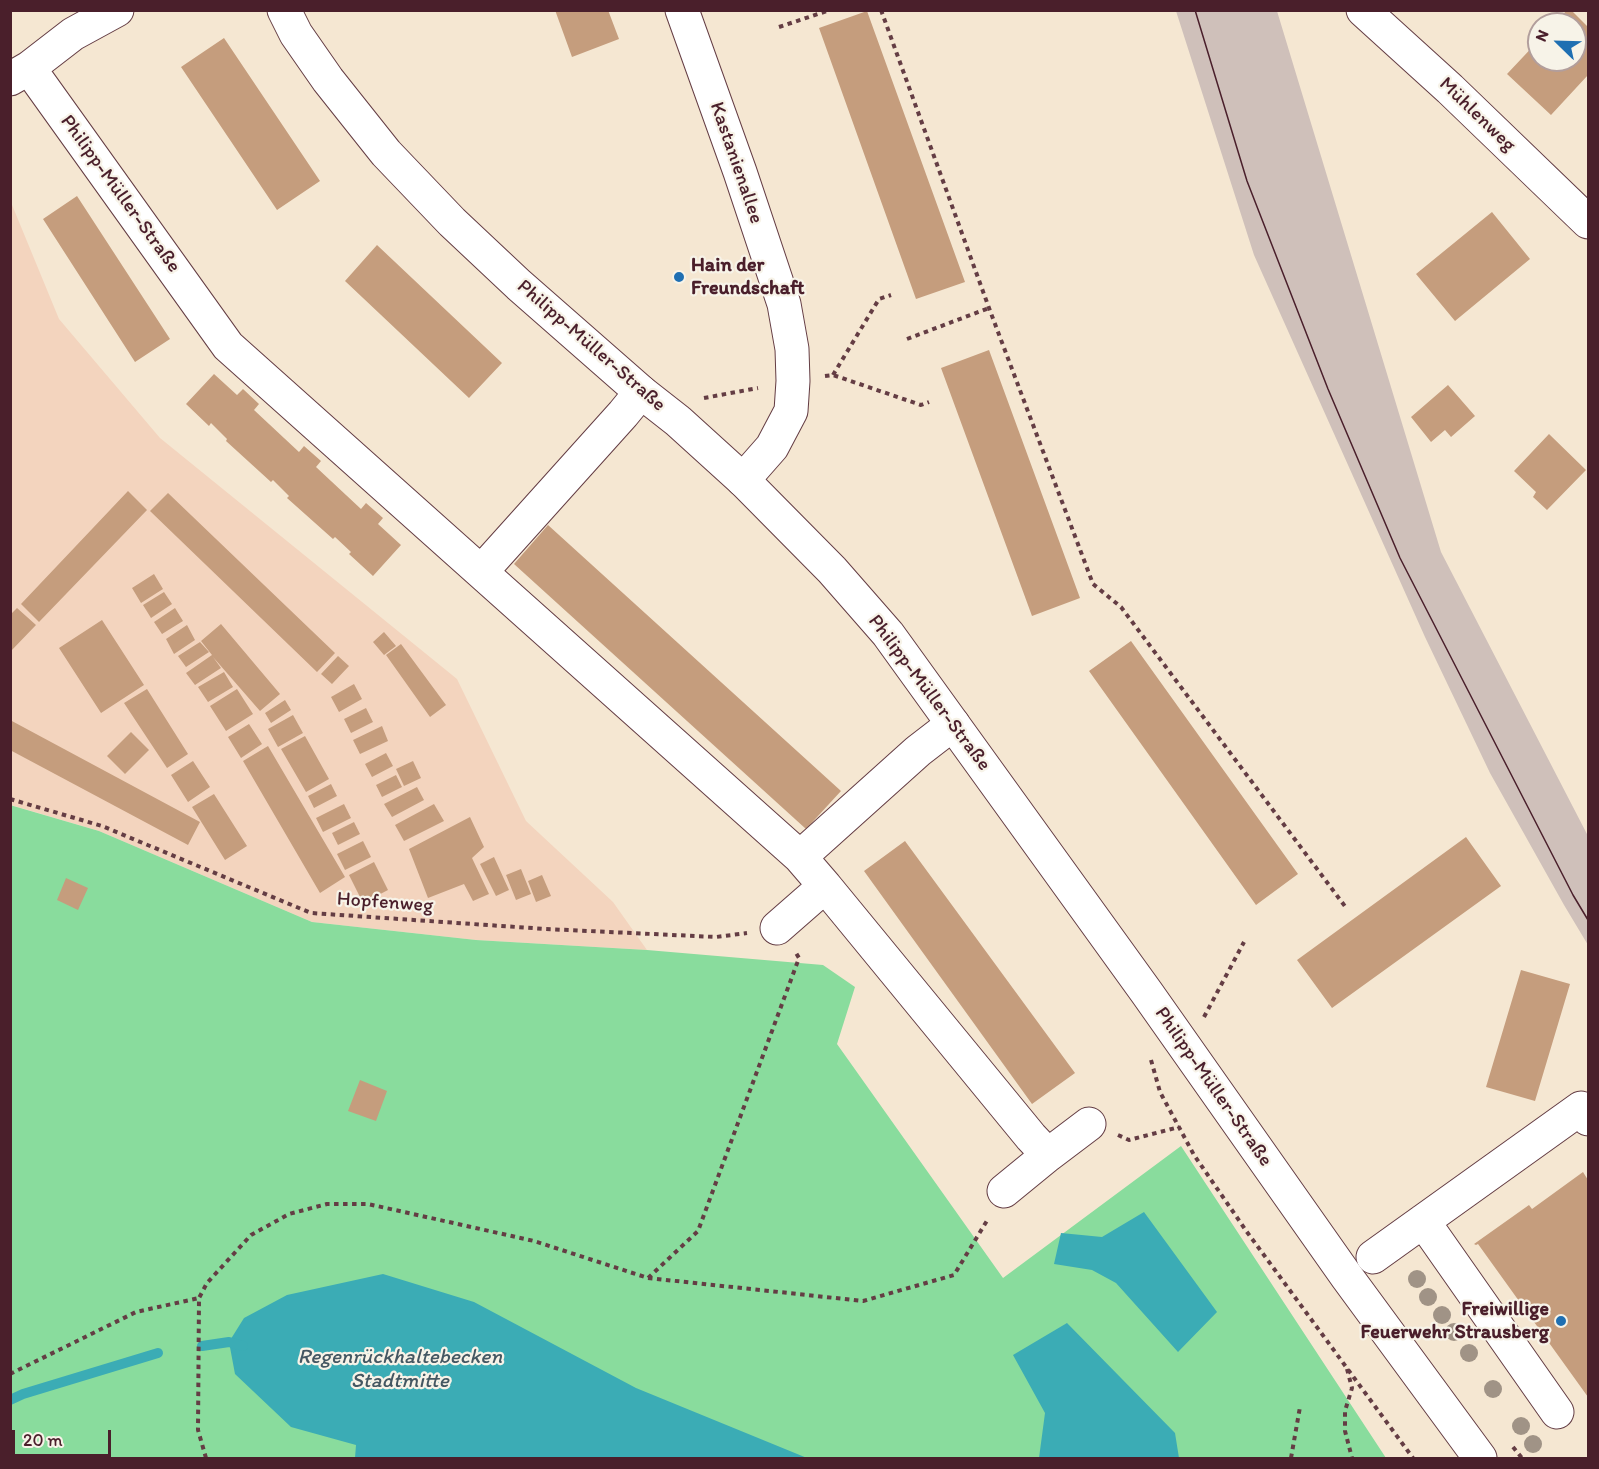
<!DOCTYPE html>
<meta charset="utf-8">
<style>
body{margin:0}
#map{position:relative;width:1599px;height:1469px;overflow:hidden;background:#f5e7d2;font-family:Itim,sans-serif}
canvas{display:block}
.frame{position:absolute;inset:0;border:12px solid #4a1f2b;pointer-events:none}
.north{position:absolute;left:1527px;top:12px;width:60px;height:60px;box-sizing:border-box;background:#f7f3e8;border:2px solid #b29e9c;border-radius:50%;rotate:293deg;font-size:16px;font-weight:700;line-height:24px;text-align:center;color:#4a1f2b}
.north::after{content:'';display:block;margin:auto;width:21px;height:27px;background:#1f6fb2;clip-path:polygon(50% 0,100% 100%,50% 72%,0 100%)}
.scale{position:absolute;left:12px;top:1430px;width:99px;height:27px;box-sizing:border-box;border:3px solid #4a1f2b;border-top:0;padding-left:8px;font-size:18px;line-height:21px;white-space:nowrap;color:#4a1f2b;-webkit-text-stroke:4px #f7f3e8;paint-order:stroke}
</style>
<div id="map">
<canvas width="1599" height="1469"></canvas>
<div class="frame"></div>
<div class="north">N</div>
<div class="scale">20 m</div>
</div>
<script>
const context = document.querySelector('canvas').getContext('2d');
context.lineJoin = 'round';
function fillPath(path, color) { context.fillStyle = color; context.fill(path, 'evenodd'); }
function trace(path, color, width, dash) { context.strokeStyle = color; context.lineWidth = width; context.lineCap = dash ? 'butt' : 'round'; context.setLineDash(dash || []); context.stroke(path); }
function drawText(font, color, halo, rows, align = 'center') {
  context.font = font + ' Itim,sans-serif'; context.lineWidth = 4.5; context.setLineDash([]); context.textBaseline = 'middle'; context.strokeStyle = halo; context.fillStyle = color; for (const [text, x, y, turn = 0] of rows) {
    context.save(); context.translate(x, y); context.rotate((+turn || 0) * Math.PI / 180); context.textAlign = isNaN(turn) ? turn : align; if (halo) context.strokeText(text, 0, 0); context.fillText(text, 0, 0); context.restore();
  }
}
fillPath(new Path2D(`
 M10,200l49,119 101,119 297,241 69,142 87,81 34,48 -171,-10 -164,-18 -213,-91 -88,-26z`), '#f3d4be');
fillPath(new Path2D(`
 M1176,11h101l164,541 147,284v109l-24,-40 -74,-132 -65,-136 -171,-382z`), '#cfc0ba');
fillPath(new Path2D(`
 M10,805l89,26 213,91 164,18 171,10 176,15 32,22 -18,57 166,234 178,-132 205,312h-1375z`), '#89dc9d');
fillPath(new Path2D(`
 M1144,1212l73,100 -39,40 -62,-69 -24,-13 -38,-6 7,-31 41,4z
 M383,1274l91,28 162,86 171,70h-452l1,-13 -65,-18 -56,-53 -6,-32 15,-24 43,-23z
 M1067,1323l108,110 4,25h-140l6,-45 -32,-58z`), '#3bacb5');
trace(new Path2D(`
 M202,1346l27,-4 14,4
 M10,1400l13,-6 135,-41`), '#3bacb5', 10);
fillPath(new Path2D(`
 M555,10h53l11,29 -47,18z
 M1567,10h4l17,17v48l-37,40 -44,-41 32,-34v20h36v-36h-21z
 M867,11l98,271 -49,17 -97,-271z
 M224,38l96,143 -43,29 -96,-143z
 M77,196l93,143 -35,23 -92,-143z
 M1492,212l38,47 -75,62 -39,-47z
 M377,245l125,118 -33,35 -124,-117z
 M989,350l91,248 -48,18 -91,-248z
 M214,374l23,21 6,-6 16,15 -5,6 45,42 5,-6 17,15 -5,6 45,42 5,-6 17,15 -5,6 23,21 -28,31 -24,-22 2,-2 -16,-15 -2,2 -46,-41 2,-2 -16,-16 -2,2 -45,-41 1,-2 -16,-16 -2,3 -23,-22z
 M1448,385l27,31 -24,21 -6,-7 -14,12 -20,-25z
 M1549,434l37,36 -39,40 -14,-13 3,-5 -22,-21z
 M128,491l19,19 -108,112 -18,-18z
 M168,493l167,160 -18,19 -167,-161z
 M548,525l293,266 -35,38 -292,-265z
 M154,574l9,15 -22,14 -9,-15z
 M164,592l8,12 -21,14 -8,-13z
 M17,608l19,17 -26,27v-37z
 M175,608l8,13 -21,13 -8,-12z
 M102,620l42,65 -43,28 -42,-65z
 M221,624l59,70 -20,17 -47,-54 8,11 -26,17 -9,-12 26,-18 -11,-14z
 M187,625l8,15 -21,14 -8,-15z
 M384,632l12,14 -12,9 -11,-13z
 M1131,641l167,233 -42,31 -167,-234z
 M200,642l9,10 -23,15 -8,-11z
 M401,644l45,61 -16,12 -44,-62z
 M338,656l11,10 -17,18 -11,-10z
 M224,672l9,15 -25,15 -10,-15z
 M354,684l8,15 -23,13 -8,-15z
 M147,689l41,65 -21,14 -43,-65z
 M237,689l16,25 -27,17 -16,-25z
 M285,700l6,10 -20,13 -6,-10z
 M366,708l7,14 -22,11 -7,-14z
 M293,715l10,18 -25,14 -10,-18z
 M10,720l190,102 -12,23 -178,-95z
 M249,724l13,20 -21,14 -13,-21z
 M382,726l6,15 -28,13 -7,-14z
 M131,732l18,18 -24,24 -18,-18z
 M305,736l24,43 -23,13 -25,-43z
 M268,746l77,131 -25,16 -77,-132z
 M386,753l7,13 -21,11 -7,-13z
 M193,761l17,26 -22,15 -17,-27z
 M413,761l8,17 -17,8 -8,-17z
 M396,775l6,12 -20,10 -6,-12z
 M331,784l6,12 -23,12 -6,-12z
 M417,787l7,13 -32,17 -8,-13z
 M214,794l33,52 -22,14 -33,-53z
 M344,804l7,14 -28,14 -7,-14z
 M434,804l10,17 -40,20 -9,-16z
 M470,817l14,30 -12,11 17,36 -16,7 -9,-17 -36,14 -19,-49z
 M354,822l6,12 -22,11 -6,-12z
 M1466,837l35,49 -169,122 -35,-48z
 M363,841l8,16 -26,13 -8,-16z
 M905,841l170,232 -43,31 -168,-233z
 M494,857l15,33 -13,6 -16,-32z
 M374,862l14,28 -25,13 -14,-28z
 M521,869l10,25 -15,6 -10,-25z
 M542,875l9,21 -15,6 -8,-21z
 M66,878l22,10 -10,22 -21,-10z
 M1521,970l49,14 -35,117 -49,-14z
 M360,1080l27,11 -11,30 -28,-10z
 M1583,1172l5,8v217l-110,-153 -2,1 -2,-1 55,-39 3,4z`), '#c59d7d');
const minor = new Path2D(`
 M682,10l58,162 44,132 8,45 1,32 -2,30 -19,36 -29,33
 M1363,10l87,79 138,133
 M29,68l199,278 572,511 25,29 -48,42
 M10,79l19,-11 44,-34 44,-24
 M481,572l142,-158 18,-22
 M800,857l118,-106 35,-27
 M825,886l206,251 17,18 -44,36
 M1048,1155l41,-31
 M1423,1221l134,191
 M1373,1257l208,-149 7,11`);
const major = new Path2D(`
 M284,10l12,24 32,46 58,73 66,69 67,63 122,107 37,29 65,59 89,90 56,64 259,359 200,284 133,181`);
trace(minor, '#643d44', 35);
trace(major, '#643d44', 35);
trace(new Path2D(`
 M881,10l108,298 104,276 28,23 226,302
 M779,27l51,-17
 M907,339l82,-31
 M833,375l46,-76 12,-4
 M825,376l8,-1 88,30 8,-3
 M704,398l54,-10
 M10,799l92,27 209,87 235,16 170,8 31,-4
 M1204,1017l40,-75
 M1151,1060l9,32 34,63 53,77 166,226
 M1118,1135l11,5 50,-13
 M648,1278l215,23 91,-26 34,-56
 M1347,1369l5,19 -7,23v20l7,27
 M10,1374l126,-62 63,-14
 M1513,1447l9,11
 M206,1458l-8,-28 1,-132 8,-15 44,-48 38,-21 38,-10h41l166,37 114,37 50,-47 101,-273 -3,-5
 M1291,1458l9,-51`), '#643d44', 4, [4.5, 4.5]);
trace(minor, '#fff', 33);
trace(major, '#fff', 33);
trace(new Path2D(`
 M1195,10l52,171 81,208 72,169 173,337 15,25`), '#4a1f2b', 1.5);
context.fillStyle = '#a09386';
for (const [x, y] of [
 [1417,1279],
 [1428,1297],
 [1442,1315],
 [1454,1332],
 [1469,1353],
 [1493,1389],
 [1521,1426],
 [1533,1444]
]) { context.beginPath(); context.arc(x, y, 9, 0, 2 * Math.PI); context.fill(); }
for (const [x, y, r, color] of [
 [679,277,6,"#1f6fb2"],
 [1561,1321,6,"#1f6fb2"]
]) { const dot = new Path2D(); dot.arc(x, y, r, 0, 2 * Math.PI); context.fillStyle = color; context.fill(dot); trace(dot, '#f7f3e8', 2); }
drawText('20px', '#4a1f2b', '#f7f3e8', [
 ["Mühlenweg",1477,115,44],
 ["Kastanienallee",736,163,71],
 ["Philipp-Müller-Straße",120,194,54],
 ["Philipp-Müller-Straße",591,346,41],
 ["Philipp-Müller-Straße",929,693,53],
 ["Hopfenweg",385,903,4],
 ["Philipp-Müller-Straße",1213,1087,55]
]);
drawText('bold 20px', '#4a1f2b', '#f7f3e8', [
 ["Hain der",691,266],
 ["Freundschaft",691,289],
 ["Freiwillige",1549,1310,"right"],
 ["Feuerwehr Strausberg",1549,1333,"right"]
], 'left');
drawText('italic 21px', '#445762', '#f7f3e8', [
 ["Regenrückhaltebecken",400,1358],
 ["Stadtmitte",400,1382]
]);
</script>
